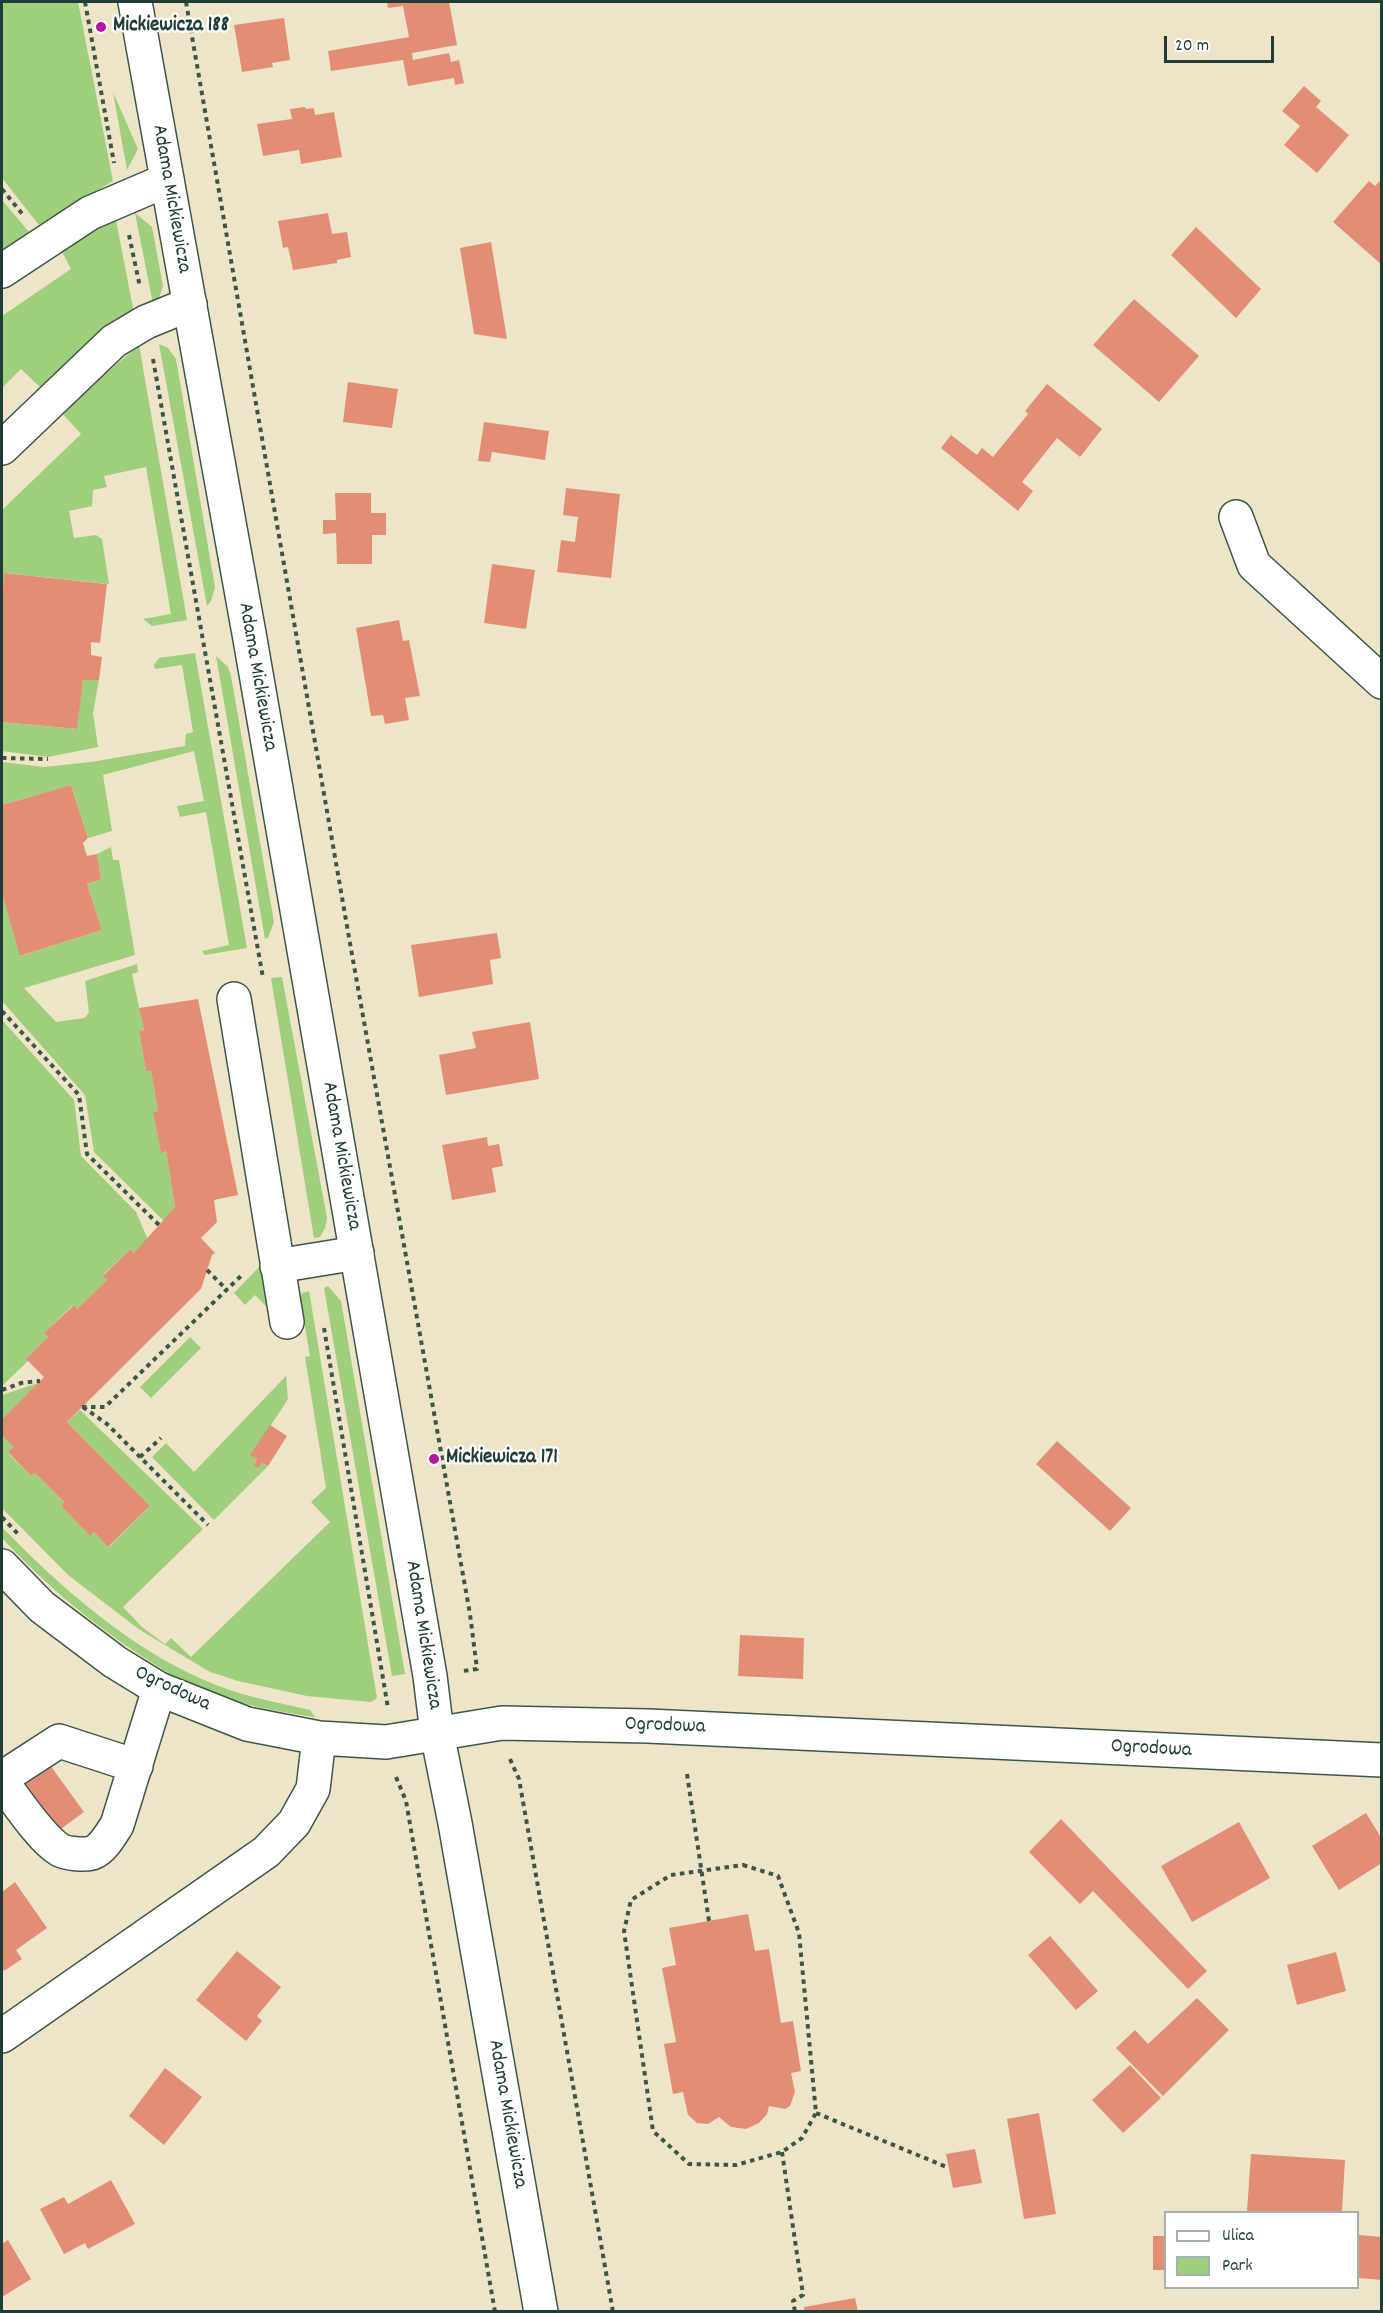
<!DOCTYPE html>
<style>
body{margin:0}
#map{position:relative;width:1383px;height:2313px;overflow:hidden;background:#eee5c8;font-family:Dekko,sans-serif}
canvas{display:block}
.frame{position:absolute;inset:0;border:3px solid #1f3d34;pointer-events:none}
.legend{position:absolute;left:1164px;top:2211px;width:195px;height:78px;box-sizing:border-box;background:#fff;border:2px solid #a5b1ae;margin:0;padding:8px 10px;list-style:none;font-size:18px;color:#1f3d34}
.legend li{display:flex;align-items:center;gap:12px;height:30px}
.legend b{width:30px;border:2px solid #a5b1ae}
.scale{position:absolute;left:1164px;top:36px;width:110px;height:27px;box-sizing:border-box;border:3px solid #1f3d34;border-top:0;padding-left:8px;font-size:18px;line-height:21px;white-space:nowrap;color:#1f3d34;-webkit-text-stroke:4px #fff;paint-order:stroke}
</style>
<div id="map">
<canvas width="1383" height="2313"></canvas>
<div class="frame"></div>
<ul class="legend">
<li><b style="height:8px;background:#fff"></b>Ulica</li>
<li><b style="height:16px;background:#9fce7c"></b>Park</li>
</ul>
<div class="scale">20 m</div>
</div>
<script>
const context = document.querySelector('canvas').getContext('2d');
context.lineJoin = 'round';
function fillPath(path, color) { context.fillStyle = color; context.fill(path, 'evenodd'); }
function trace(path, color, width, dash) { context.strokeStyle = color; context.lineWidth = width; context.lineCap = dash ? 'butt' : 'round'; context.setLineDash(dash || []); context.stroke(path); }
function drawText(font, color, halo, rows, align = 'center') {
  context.font = font + ' Dekko,sans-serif'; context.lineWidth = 4.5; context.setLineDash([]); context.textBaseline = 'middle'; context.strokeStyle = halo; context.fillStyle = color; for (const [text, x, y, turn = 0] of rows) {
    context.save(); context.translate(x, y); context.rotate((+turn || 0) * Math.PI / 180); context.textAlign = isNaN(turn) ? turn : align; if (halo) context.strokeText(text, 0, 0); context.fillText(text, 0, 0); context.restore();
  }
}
fillPath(new Path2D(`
 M2,2h76l35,179 -74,44 -37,-47z
 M113,92l25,57 -11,21z
 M2,200l27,32 -27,18z
 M114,210l20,103 -90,78 -23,-22 -19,19v-72l69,-47 -14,-27z
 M135,213l17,14 11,59 -5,15 -5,3z
 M159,344l9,4 8,11 39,228 -4,14 -4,5z
 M139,345l48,275 -35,6 -9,-7 28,-5 -25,-147 -42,9 3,11 -14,3 -1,16 -23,5 5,27 22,-3 6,4 7,45 -104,-11 -3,30v-93l79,-76 -20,-22z
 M195,653l52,295 -42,7 -3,-4 27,-6 -23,-133 -26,5 -3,-11 27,-5 -10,-50 -91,24 9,56 -24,7 -17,-53 -69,20v-43l42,5 47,-5 94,-16 1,-12 7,-2 -11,-67 -27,4 -1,-4 5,-7z
 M216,656l12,11 3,9 43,246 -6,16 -3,1z
 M83,680h16l-6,33 5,34 -50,10 -46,-6v-29l74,7z
 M111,847l2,13h6l16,95 -111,33 32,34 29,-4 4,-6 -4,-31 52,-17 1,8 -6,2 12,56 -5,1 7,40h5l7,40 -5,1 8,40 5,-1 9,56 -11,14 -70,-69 -9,-57 -83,-94v-108l19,63 81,-26 -15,-46 14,-5 -4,-25z
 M282,977l45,241 -2,10 -5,9 -6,1 -43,-260z
 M2,1020l72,80 7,56 55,56 12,28 -14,13 -4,-4 -27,26 4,5 -30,29 -4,-4 -29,28 4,4 -22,22 2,2 -26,25z
 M260,1266l9,2v41l-14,-14 -10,10 -11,-12z
 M328,1286l13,15 64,373 -13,2 -68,-388z
 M309,1291l68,407 -6,4 -64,-6 -69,-15 -28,-9 -70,-42 -72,-55 -66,-67v-73l11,12 -5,6 23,23 4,-3 29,29 -3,4 28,29 5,-3 15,15 41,-41 -83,-84 13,-12 123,119 -80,78 19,20 23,17 6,-6 20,19 139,-135 -19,-20 15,-14 -21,-131 5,-1 -10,-58 2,-5z
 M190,1337l11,11 -50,50 -11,-11z
 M286,1376l2,23 -3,5 -34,51 6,4 -3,5 4,3 4,-4 6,3 -54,54 -62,-63 14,-14 28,29z
 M38,1383l-36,36v-24z
 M2,1527c57,59 126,120 202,153 33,15 71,22 106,30l5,7c-40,-6 -81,-13 -119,-29 -21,-9 -40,-23 -59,-35 -53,-36 -91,-68 -135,-115z`), '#9fce7c');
fillPath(new Path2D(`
 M387,2h62l8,43 -45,8 1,7 36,-7 2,9 8,-2 5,23 -9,2 -1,-7 -46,8 -5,-26 -72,11 -3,-20 81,-14 -6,-31 -15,2z
 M284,18l6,42 -18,3 1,4 -31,5 -8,-47z
 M1304,86l17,15 -5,6 33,28 -32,38 -33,-28 16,-19 -18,-15z
 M305,107l1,2 8,-1 1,7 19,-3 8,45 -41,7 -2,-14 -36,6 -6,-32 35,-5 -2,-10z
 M1382,179v86l-49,-43 36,-41 6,5z
 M328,213l4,21 15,-2 4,25 -14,3v3l-44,7 -5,-23 -5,1 -5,-27z
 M1196,227l65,62 -25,29 -65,-63z
 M491,242l16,97 -33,-5 -14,-86z
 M1134,299l65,57 -40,46 -66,-57z
 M348,382l50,7 -6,39 -49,-6z
 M1047,384l55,45 -22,28 -23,-19 -35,44 11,9 -15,20 -77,-63 10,-13 26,20 5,-7 11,9 35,-43 -3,-3z
 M484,422l65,9 -4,29 -53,-8 -2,10 -12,-1z
 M566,488l54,6 -9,84 -54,-6 4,-32 14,2 3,-25 -15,-2z
 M335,493h36v20h15v22h-14v29h-35l-1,-31 -13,1v-14h13z
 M492,564l43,6 -9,59 -42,-6z
 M4,573l103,11 -7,59 -9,-1v13l11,2 -3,23h-16l-6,49 -75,-7v-119z
 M399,620l4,21 6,-1 11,56 -15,2 4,22 -24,4 -2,-9 -12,1 -15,-88z
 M71,785l17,53 -5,5 4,13 10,-2 4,25 -14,5 15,46 -82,26 -18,-63v-88z
 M497,933l4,25 -11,2 3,24 -74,13 -8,-52z
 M198,999l40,196 -24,5 3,22 -16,16 14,15 -3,2 -11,34 -134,133 83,84 -42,41 -14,-15 -4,4 -29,-30 3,-4 -29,-29 -4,3 -23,-24 5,-5 -11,-12v-16l42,-42 -18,-18 22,-22 -4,-4 30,-28 3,4 30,-29 -4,-4 27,-27 4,4 41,-46 -9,-56 -5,2 -8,-41 5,-1 -7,-40h-5l-7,-40 5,-1 -5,-22z
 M530,1022l9,57 -93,16 -7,-40 37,-7 -4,-16z
 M487,1137l1,9 11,-2 4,22 -11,2 4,24 -44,8 -10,-55z
 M270,1425l17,11 -19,30 -6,-3 -4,5 -4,-3 3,-6 -7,-4z
 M1057,1441l74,67 -21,23 -74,-67z
 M740,1635l64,3 -1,41 -65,-3z
 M50,1765l34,47 -30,22 -34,-47z
 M1366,1813l16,26v24l-43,27 -27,-44z
 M1061,1819l146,152 -19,18 -95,-98 -13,13 -51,-52z
 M1239,1822l31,56 -78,44 -31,-56z
 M15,1882l32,46 -31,22 6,9 -18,12 -2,-4v-75z
 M748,1914l7,37 14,-2 12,74 12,-2 8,50 -10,2 4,19 -5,14 -5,3 -16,-3 -2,8 -8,9 -13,6 -15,-2 -12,-10 -11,7 -11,-1 -9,-8 -5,-23 -10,2 -9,-50 12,-2 -14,-74 14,-3 -7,-37z
 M1050,1936l48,55 -22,19 -48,-55z
 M237,1951l44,36 -24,29 5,5 -16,20 -50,-41z
 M1336,1952l10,39 -49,14 -10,-40z
 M1197,1998l32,32 -66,66 -47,-48 19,-18 13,14z
 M1130,2065l31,33 -38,35 -31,-33z
 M165,2068l37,29 -38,48 -35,-29z
 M1039,2113l17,101 -32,5 -17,-100z
 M975,2149l7,34 -29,5 -7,-34z
 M1251,2154l94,6 -3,52 -95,-1z
 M111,2180l24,44 -47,25 -3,-6 -21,11 -24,-45 24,-12 4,7z
 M1359,2235l23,2v43l-24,-2z
 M1153,2236h13v34h-13z
 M8,2240l23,39 -29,18v-53z
 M855,2298l3,14h-54v-5z`), '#e28e77');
const minor = new Path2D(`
 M2,271l88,-58 77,-33
 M2,448l112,-107 32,-19 44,-18
 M1236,517l18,48 128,117
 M234,999l53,323
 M277,1266l80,-13
 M2,1566l40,41 73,55 44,27 88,35 72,14 67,4 116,-19 146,3 734,34
 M2,1778l57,-37 77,25
 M2,1782c14,18 39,57 58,68 8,4 24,5 32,3 11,-4 19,-19 25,-28l42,-136
 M2,2036l264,-184 28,-29 19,-34 6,-51`);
const major = new Path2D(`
 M135,2l115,637 180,1037 7,57 18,90 86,489`);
trace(minor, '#3e564a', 36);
trace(major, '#3e564a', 36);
trace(new Path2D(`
 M85,2l29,161
 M186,2l165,947 119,665 7,55 -14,2
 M2,189l22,27
 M129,235l11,52
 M153,359l110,619
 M2,758l46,1
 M2,1011l77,84 8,59 73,72
 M207,1270l20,20
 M324,1328l64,380
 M2,1390l19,-7 19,-2
 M82,1407h23l138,-133
 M83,1407l24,17 101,101
 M140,1457l21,-19
 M2,1517l16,17
 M510,1759l9,20 94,533
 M687,1774l22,147
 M396,1777l10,24 89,511
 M743,1865l35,11 21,57 17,180 -14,25 -20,14 -46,13 -47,-1 -36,-33 -29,-200 7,-31 40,-25z
 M816,2113l133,55
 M782,2152l21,143 -10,6 2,11`), '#3e564a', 4, [4.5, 4.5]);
trace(minor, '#fff', 33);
trace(major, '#fff', 33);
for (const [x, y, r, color] of [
 [101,27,6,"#b5179e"],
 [434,1459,6,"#b5179e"]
]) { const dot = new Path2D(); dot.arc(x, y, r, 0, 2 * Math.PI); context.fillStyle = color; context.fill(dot); trace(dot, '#fff', 2); }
drawText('bold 21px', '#1f3d34', '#fff', [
 ["Mickiewicza 188",113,27],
 ["Mickiewicza 171",446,1459]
], 'left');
drawText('21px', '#1f3d34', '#fff', [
 ["Adama Mickiewicza",170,199,80],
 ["Adama Mickiewicza",256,677,80],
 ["Adama Mickiewicza",340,1156,80],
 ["Adama Mickiewicza",422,1635,81],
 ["Ogrodowa",172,1690,25],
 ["Ogrodowa",665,1727,2],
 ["Ogrodowa",1151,1750,3],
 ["Adama Mickiewicza",506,2114,80]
]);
</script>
